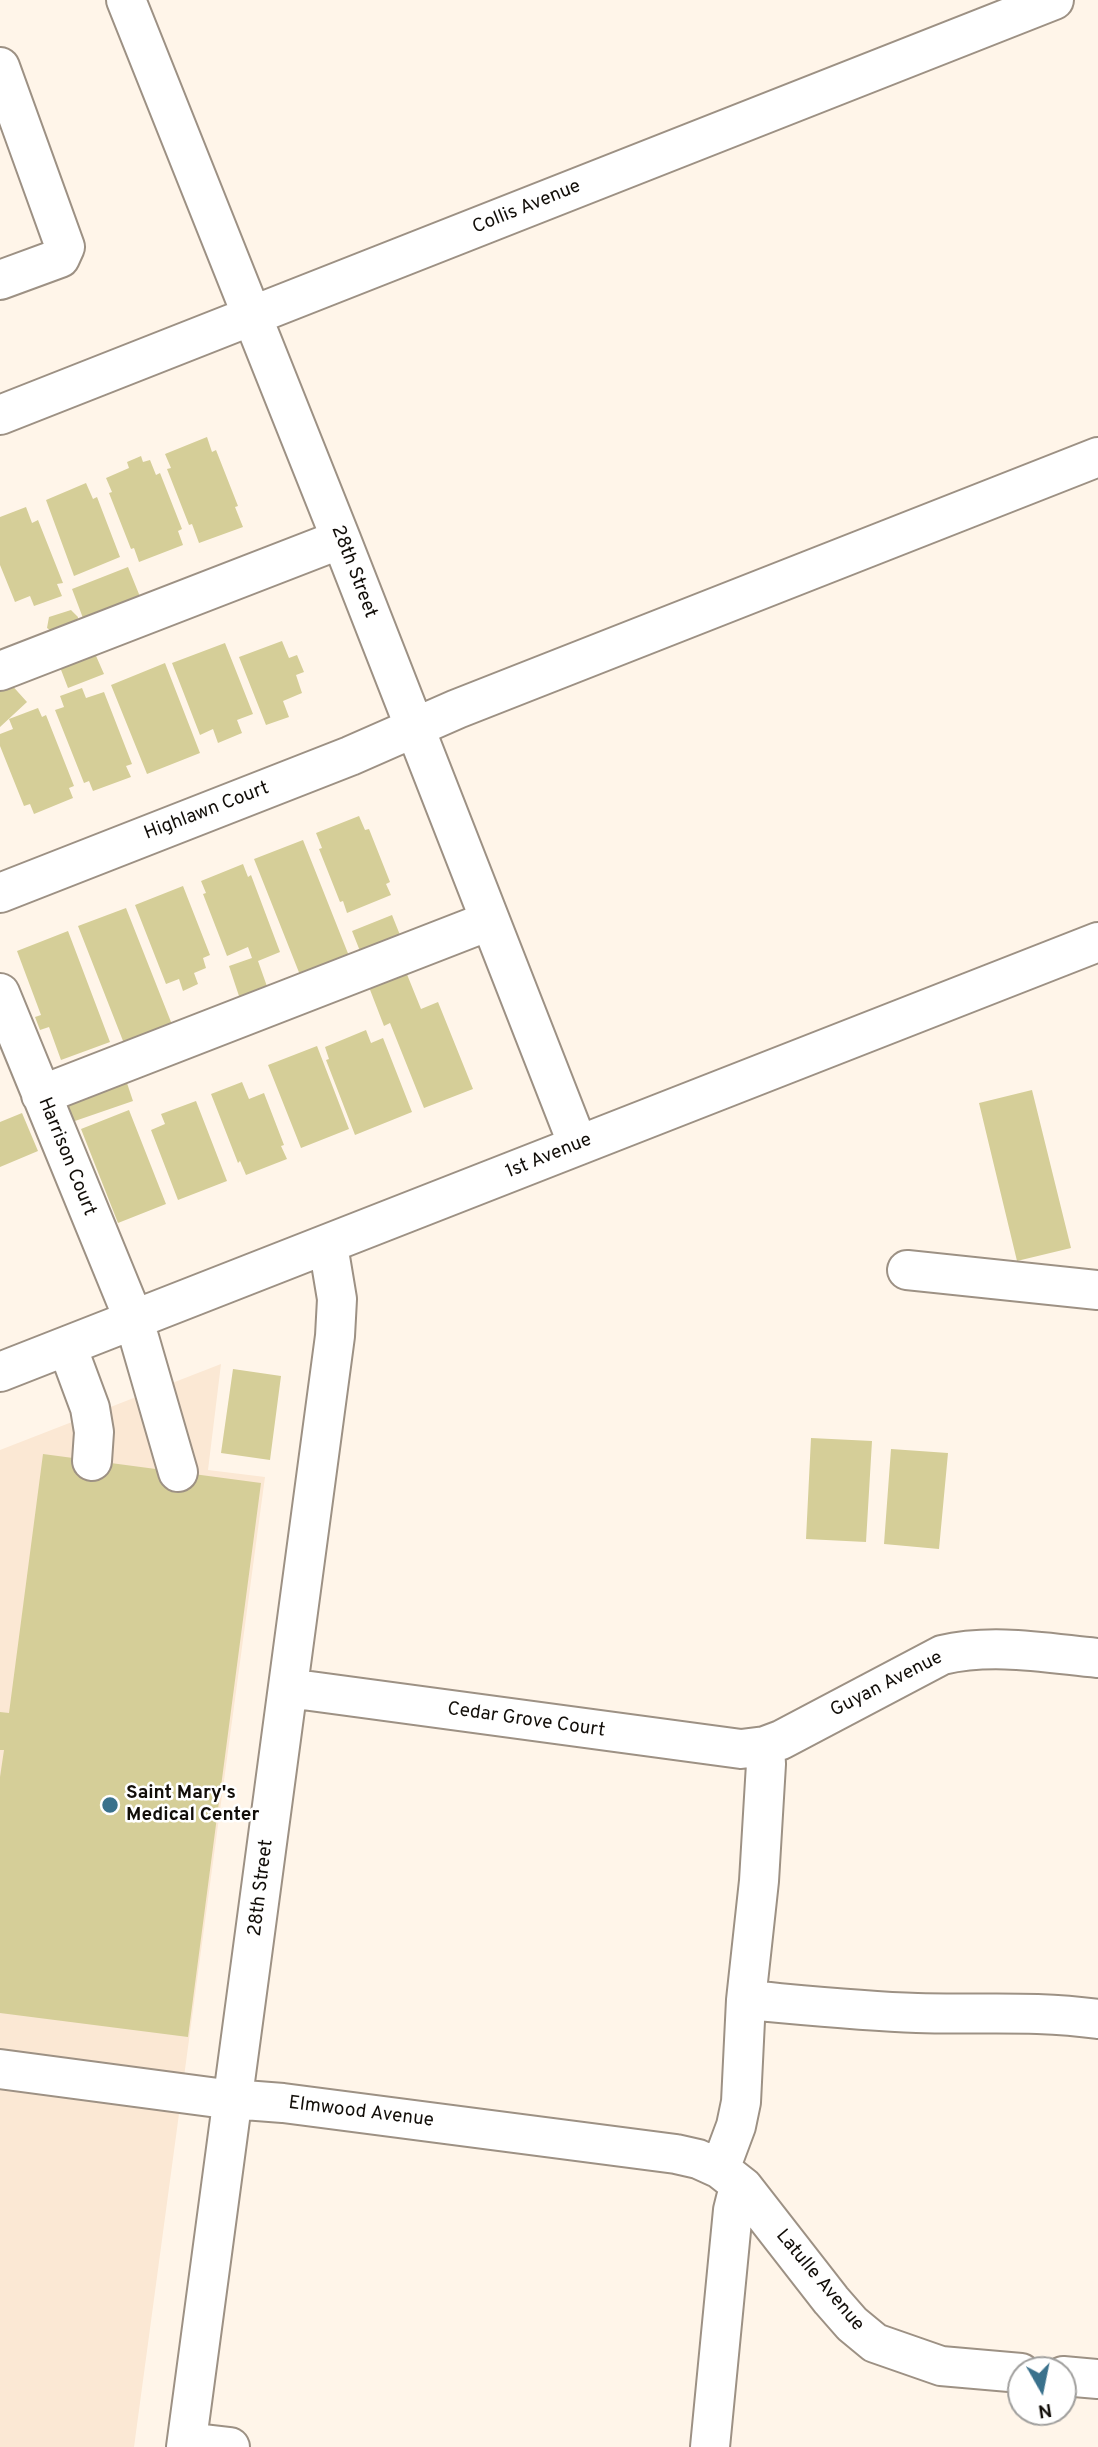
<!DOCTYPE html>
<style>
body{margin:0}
#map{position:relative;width:1098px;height:2447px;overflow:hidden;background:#fff5e9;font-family:Overpass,sans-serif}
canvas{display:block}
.north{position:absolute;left:1007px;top:2356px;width:70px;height:70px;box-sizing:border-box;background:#fff;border:2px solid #a09f9d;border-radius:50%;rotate:171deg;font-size:19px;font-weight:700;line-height:28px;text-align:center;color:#120e09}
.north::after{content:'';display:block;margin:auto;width:24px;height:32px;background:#3a718c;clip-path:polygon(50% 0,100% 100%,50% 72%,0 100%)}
</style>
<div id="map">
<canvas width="1098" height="2447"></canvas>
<div class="north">N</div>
</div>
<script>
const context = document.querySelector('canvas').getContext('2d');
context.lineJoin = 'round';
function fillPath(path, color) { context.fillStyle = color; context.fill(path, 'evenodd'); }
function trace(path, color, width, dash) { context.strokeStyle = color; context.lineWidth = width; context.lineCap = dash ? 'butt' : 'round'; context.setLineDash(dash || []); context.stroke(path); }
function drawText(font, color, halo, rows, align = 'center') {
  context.font = font + ' Overpass,sans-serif'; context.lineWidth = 5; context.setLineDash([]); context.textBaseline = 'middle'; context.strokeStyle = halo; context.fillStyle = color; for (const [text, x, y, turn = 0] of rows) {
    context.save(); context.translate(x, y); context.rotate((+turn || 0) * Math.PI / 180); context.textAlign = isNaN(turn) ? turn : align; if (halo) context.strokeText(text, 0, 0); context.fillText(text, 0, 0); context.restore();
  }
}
fillPath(new Path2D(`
 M221,1364l-13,106 57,7 -131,970h-134v-997z`), '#fbe8d4');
fillPath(new Path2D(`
 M207,437l5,15 4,-2 22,56 -3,1 8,20 -44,16 -7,-19 -3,1 -22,-56 4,-1 -6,-14z
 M141,456l2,6 7,-2 6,15 4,-2 22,56 -4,2 5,14 -44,17 -5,-14 -3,1 -22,-56 3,-1 -6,-14 23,-10 -2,-6z
 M86,483l7,16 4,-2 23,60 -46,19 -28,-76z
 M26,507l6,16 6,-3 25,63 -6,1 5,12 -28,10 -4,-10 -15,6 -15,-37v-48z
 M128,567l15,37 -57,22 -14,-37z
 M71,610l7,7 -1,10 -21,7 -9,-6 2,-11z
 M282,641l7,17 8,-3 7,17 -8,3 6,18 -19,8 6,16 -23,8 -27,-68z
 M225,643l28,71 -16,6 5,13 -24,10 -5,-14 -13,6 -28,-72z
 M93,649l11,25 -36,14 -10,-26z
 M165,663l35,90 -53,21 -36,-89z
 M9,682l18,20 -27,25v-37z
 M82,688l4,10 18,-6 28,72 -6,2 5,11 -38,14 -4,-10 -5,2 -29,-73 9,-3 -4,-11z
 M38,708l4,9 4,-2 28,71 -5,2 4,10 -39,16 -4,-10 -6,2 -24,-60v-12l13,-5 -4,-10z
 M359,816l6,14 4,-1 21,53 -4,2 5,11 -44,18 -4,-12 -3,1 -21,-53 3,-1 -6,-15z
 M303,840l48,121 -49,19 -48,-121z
 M243,864l5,13 3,-2 29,77 -22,9 11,31 -28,10 -12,-36 23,-8 -4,-11 -21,9 -24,-62 3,-1 -5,-12z
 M183,886l27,69 -7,3 3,10 -12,5 4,11 -15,7 -4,-12 -13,5 -31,-79z
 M126,908l47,119 -48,19 -47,-120z
 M392,915l12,30 -40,16 -12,-30z
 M68,931l42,111 -49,18 -12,-33 -9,3 -5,-13 6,-2 -24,-64z
 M404,967l17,42 17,-7 35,87 -49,19 -34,-85 -6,3 -17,-44z
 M366,1030l5,13 12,-5 29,74 -57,23 -29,-75 3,-1 -4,-12z
 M317,1046l32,83 -48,19 -33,-83z
 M125,1077l8,24 -61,21 -8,-24z
 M242,1082l7,17 15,-6 20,52 -3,1 6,13 -41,16 -6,-14 -2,2 -27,-69z
 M1032,1090l39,158 -54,13 -38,-158z
 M196,1101l31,80 -49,19 -27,-70 14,-6 -4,-10z
 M129,1110l37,94 -48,19 -37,-94z
 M22,1113l16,38 -38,16v-45z
 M233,1369l48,7 -11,84 -49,-7z
 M811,1438l61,3 -6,101 -60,-3z
 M891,1449l57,4 -9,96 -55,-5z
 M43,1454l218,29 -73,554 -188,-24v-236l4,-27h-4v-38l9,1z`), '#d5ce98');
const minor = new Path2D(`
 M126,0l215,539 237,606
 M0,67l65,180 -5,11 -60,22
 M0,415l1054,-415
 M0,671l341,-132
 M0,893l350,-137 107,-47 641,-252
 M0,993l134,327 44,152
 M41,1095l448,-174
 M907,1270l191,20
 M67,1346l23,62 4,24 -2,29
 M0,1372l1098,-430
 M288,1688l453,61 24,-3 16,-6 161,-85c51,-12 104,-2 156,3
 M746,2000c57,5 114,11 171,13 61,2 120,-3 181,6
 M0,2069l218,29 65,5 393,51 22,5 22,10 23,18 88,113 21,24 23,19 66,23 80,7
 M720,2169l16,-43 5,-24 5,-102 13,-119 7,-117 -1,-18
 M1063,2376l35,3
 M187,2442l43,5
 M186,2447l149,-1111 2,-37 -9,-54
 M710,2447l23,-237 3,-12 7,-11`);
trace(minor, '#9d9184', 42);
trace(minor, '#fff', 38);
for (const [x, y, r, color] of [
 [110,1805,9,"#3a718c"]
]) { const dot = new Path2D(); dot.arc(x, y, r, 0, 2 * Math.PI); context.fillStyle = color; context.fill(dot); trace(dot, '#fff', 2.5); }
drawText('19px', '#120e09', '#fff', [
 ["Collis Avenue",527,208,-22],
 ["28th Street",353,572,69],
 ["Highlawn Court",207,812,-21],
 ["Harrison Court",66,1157,68],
 ["1st Avenue",549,1157,-22],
 ["Guyan Avenue",887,1685,-27],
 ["Cedar Grove Court",526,1721,8],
 ["28th Street",262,1888,-83],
 ["Elmwood Avenue",361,2113,7],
 ["Latulle Avenue",819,2281,50]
]);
drawText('bold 19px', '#120e09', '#fff', [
 ["Saint Mary's",126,1794],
 ["Medical Center",126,1816]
], 'left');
</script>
